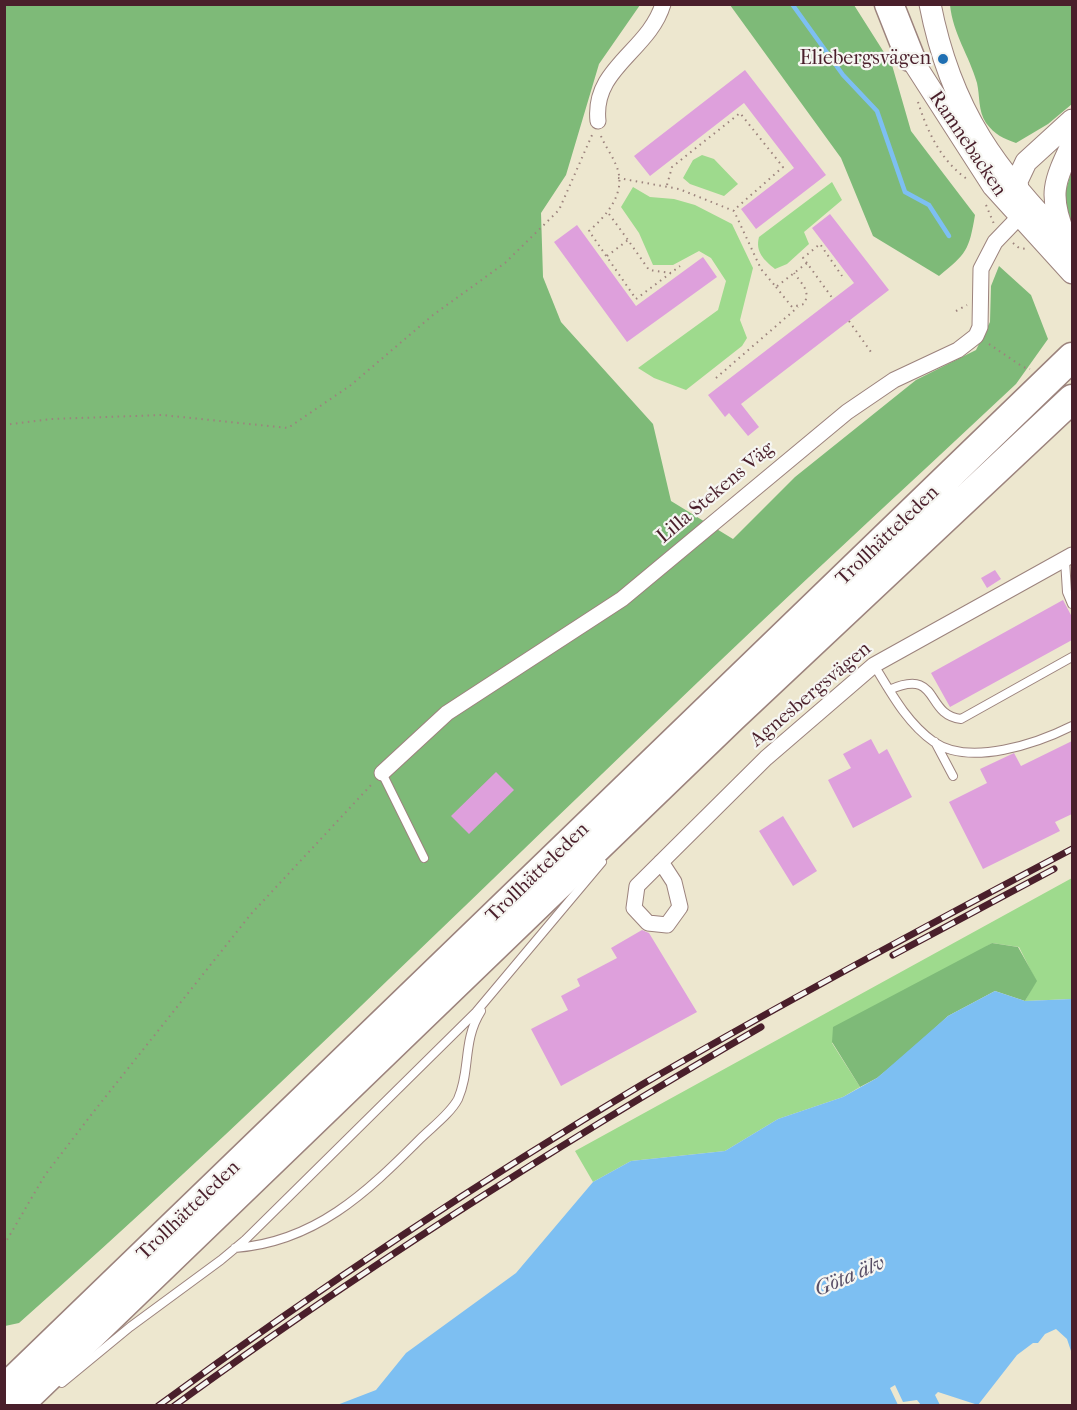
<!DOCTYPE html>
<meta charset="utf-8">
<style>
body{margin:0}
#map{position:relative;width:1077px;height:1410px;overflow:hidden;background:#ede7cf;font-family:"IM FELL French Canon",serif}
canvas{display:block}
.frame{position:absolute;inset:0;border:6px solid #4a1f2b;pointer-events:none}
</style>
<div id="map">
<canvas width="1077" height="1410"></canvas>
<div class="frame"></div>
</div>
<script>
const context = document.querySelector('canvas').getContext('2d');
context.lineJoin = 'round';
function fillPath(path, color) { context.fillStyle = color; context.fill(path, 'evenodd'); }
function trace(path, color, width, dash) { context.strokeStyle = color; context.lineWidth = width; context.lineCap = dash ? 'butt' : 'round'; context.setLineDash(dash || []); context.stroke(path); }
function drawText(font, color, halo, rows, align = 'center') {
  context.font = font + ' "IM FELL French Canon",serif'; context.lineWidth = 4.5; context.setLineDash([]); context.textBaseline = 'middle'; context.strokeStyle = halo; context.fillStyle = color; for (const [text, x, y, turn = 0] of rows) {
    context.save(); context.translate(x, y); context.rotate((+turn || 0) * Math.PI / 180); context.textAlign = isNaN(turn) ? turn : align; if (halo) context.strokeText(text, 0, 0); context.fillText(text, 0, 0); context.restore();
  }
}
fillPath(new Path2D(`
 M702,155l12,4 24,25 -14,12 -34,-12 -7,-6 10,-18z
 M832,182l10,18 -38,32 5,12 -22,20 -12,5c-11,-9 -20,-17 -16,-32z
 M633,187l17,10 24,2 21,6 37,19 21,44 -13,52 7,18 -5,8 -56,44 -32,-12 -16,-10 80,-58 8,-29 -15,-23 -12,-7 -26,14h-20l-14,-32 -18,-26z
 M1072,878v121l-47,2 11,-20 -17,-34 -27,-4 -160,100 28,44 -17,10 -65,22 -53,32 -94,10 -38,21 -18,-31z`), '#9eda8d');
fillPath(new Path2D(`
 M5,5h635l-41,59 -33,111 -25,38 2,64 18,45 92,102 18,77 62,38 62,-62 121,-97 60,-30 14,-28 1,-36 8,-20 32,29 17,44 -32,45c-114,107 -229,212 -341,320 -218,208 -431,420 -656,619l-14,3z
 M730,5h124l38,60 19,66 64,84c-6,36 -9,39 -36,61l-66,-40 -32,-78z
 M950,5h122v99l-24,20 -32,19c-13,-5 -21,-8 -30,-20 -8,-12 -6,-27 -9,-40 -8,-28 -24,-49 -27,-78z
 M1072,168v60l-9,-26z
 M992,943l26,4 19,34 -12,20 -30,-10 -47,25 -40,37 -31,25 -17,9 -28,-45 1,-15z`), '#7eba78');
fillPath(new Path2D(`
 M995,991l30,10 47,-2v355l-5,-15 -11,-10 -11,5 -7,9h-5l-16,12 -39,50 -40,-13 -3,3 5,10h-19l-4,-5 -14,2 -8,-17 -5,3 8,17h-561l39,-15 30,-37 110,-80 77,-91 38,-21 94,-10 53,-32 65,-22 34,-19 71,-62z`), '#7dbff2');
trace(new Path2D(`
 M792,4l51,71 34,36 28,81 24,13 20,31`), '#7dbff2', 4.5);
fillPath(new Path2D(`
 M745,70l81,105 -70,54 -15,-20 53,-41 -50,-65 -94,73 -16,-20z
 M830,214l59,76 -148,114 18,23 -11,9 -19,-23 -4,4 -17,-22 146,-112 -42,-55z
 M577,225l59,81 67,-49 14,20 -90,65 -73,-100z
 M995,570l6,9 -14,9 -6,-10z
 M1063,600l9,17v23l-122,67 -19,-34z
 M871,739l8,15 8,-5 25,48 -59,31 -25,-48 23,-12 -8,-14z
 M1072,741v73l-17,8 5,9 -77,38 -34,-67 38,-19 -7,-14 34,-16 7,13z
 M496,772l18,18 -45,44 -18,-18z
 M783,816l34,55 -24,15 -34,-55z
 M642,930l7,3 48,79 -136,74 -30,-57 37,-19 -7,-14 19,-10 -3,-7 40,-21 -6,-10z`), '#dea0dc');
const lane = new Path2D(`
 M1065,560l2,32 5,12
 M874,665c17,28 33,58 60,77 36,25 104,1 138,-16
 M889,690c52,-23 35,25 72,29l111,-62
 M935,742l18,34
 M382,773l42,85
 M235,1248c80,-6 131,-55 185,-109 12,-12 30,-25 38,-40 13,-29 4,-58 23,-88
 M62,1383l68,-56 91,-67 24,-20 231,-228 126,-150`);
const street = new Path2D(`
 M598,121c-6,-53 51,-70 65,-117
 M382,773l65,-60 175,-114 225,-187 47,-32 64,-30 18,-14 4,-9 1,-58 14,-27 24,-25
 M661,862l13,20 6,25 -13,18 -19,-2 -14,-15 3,-22 129,-128 108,-93 198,-110`);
const secondary = new Path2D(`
 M930,4c21,108 67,169 142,244
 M903,46l90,140 79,87
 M1019,198l-2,-17 9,-19 46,-42
 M1065,236c-17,-41 -11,-54 7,-92`);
const highway = new Path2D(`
 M889,4l21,53
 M4,1389l1068,-1032
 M18,1406l715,-689 339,-318`);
trace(lane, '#9c837d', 10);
trace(street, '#9c837d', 17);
trace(secondary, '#9c837d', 23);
trace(highway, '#9c837d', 31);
trace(new Path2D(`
 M918,102c9,29 23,59 49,77
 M601,136c4,10 11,19 15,29 12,27 -10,51 -27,66l47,68 44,-33
 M618,178l61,11 55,22 27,58 15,18 31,-24 26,36
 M667,185l5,-18 68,-54 43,54 -49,43
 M986,205l8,19
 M609,214l19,26
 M1013,243l6,5 7,1
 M607,256l21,-16 21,30 22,3
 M807,263l-4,-5 17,-14 22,32
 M776,287l16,20 12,-3c7,-13 -2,-20 -10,-31
 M956,311l11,-6
 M849,321l22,31
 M989,344l34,23 7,2
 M716,378l82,-71
 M4,425l48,-6 110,-4 126,13 63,-43 82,-70 72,-52 54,-53 33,-75
 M4,1245l41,-70 50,-65 156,-196 121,-130`), '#9c837d', 2, [1.5, 4.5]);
trace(lane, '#fff', 8);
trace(street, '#fff', 15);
trace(secondary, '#fff', 21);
trace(highway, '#fff', 28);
const rail = new Path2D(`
 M893,955l161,-86
 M158,1406c157,-115 318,-223 485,-322 141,-82 285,-159 429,-235
 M174,1406c189,-138 385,-262 587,-379`);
trace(rail, '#4a1f2b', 7);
trace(rail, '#f6f6f2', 4.5, [14]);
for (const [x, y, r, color] of [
 [943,59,6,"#1f6fb2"]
]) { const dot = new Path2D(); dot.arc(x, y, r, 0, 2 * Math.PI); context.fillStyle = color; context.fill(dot); trace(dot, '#f6f6f2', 2); }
drawText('20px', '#4a1f2b', '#f6f6f2', [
 ["Eliebergsvägen",931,59]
], 'right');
drawText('20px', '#4a1f2b', '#f6f6f2', [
 ["Ramnebacken",967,144,56],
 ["Lilla Stekens Väg",716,493,-40],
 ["Trollhätteleden",888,536,-44],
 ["Agnesbergsvägen",811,695,-40],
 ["Trollhätteleden",538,873,-44],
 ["Trollhätteleden",189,1211,-44]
]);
drawText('italic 21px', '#594f67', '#f6f6f2', [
 ["Göta älv",850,1277,-23]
]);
</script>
